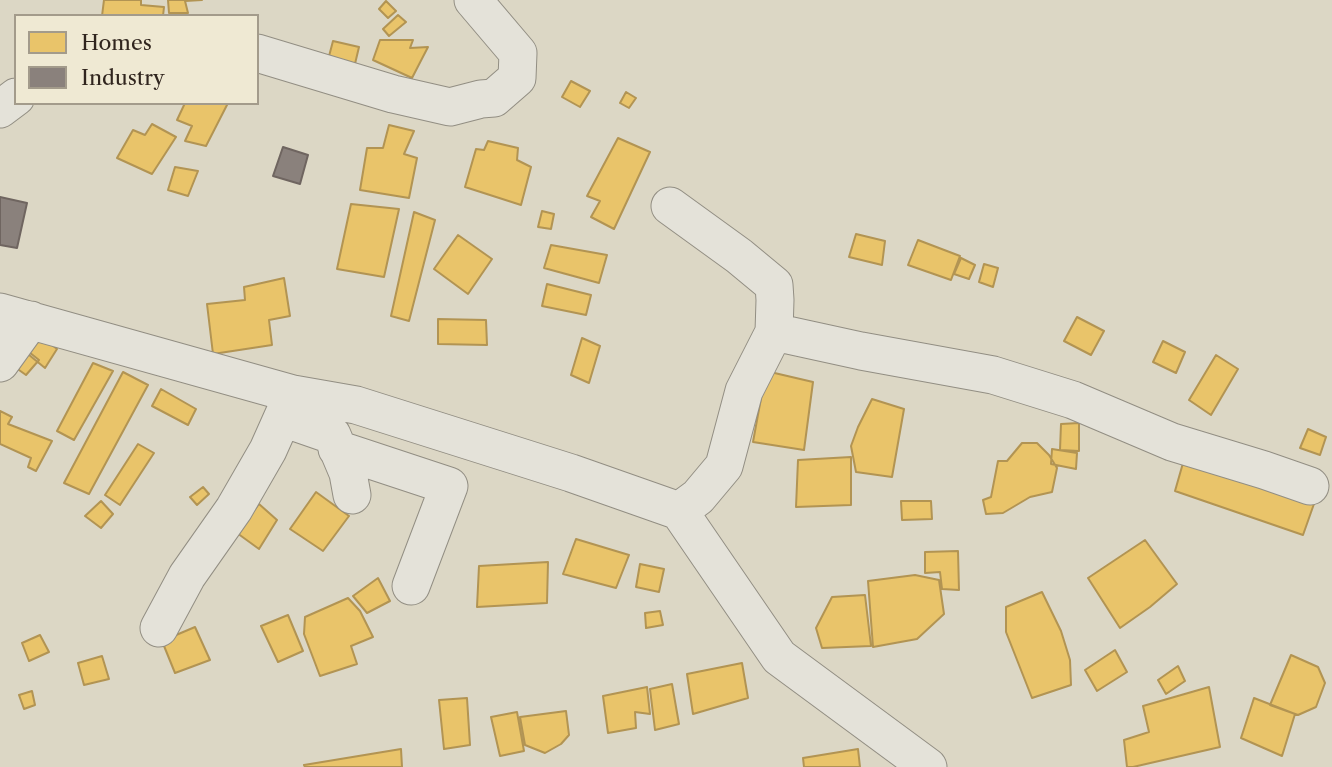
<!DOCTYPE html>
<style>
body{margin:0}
#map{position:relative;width:1332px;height:767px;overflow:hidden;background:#dcd7c5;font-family:"Libre Caslon Text",serif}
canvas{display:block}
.legend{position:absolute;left:14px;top:14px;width:245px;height:91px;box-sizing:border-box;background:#efe9d3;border:2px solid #a39b8b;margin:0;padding:9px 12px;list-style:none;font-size:21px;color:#30251e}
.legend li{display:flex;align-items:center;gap:14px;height:35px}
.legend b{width:35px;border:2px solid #a39b8b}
</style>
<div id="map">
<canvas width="1332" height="767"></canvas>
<ul class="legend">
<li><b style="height:19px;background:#e9c46a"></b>Homes</li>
<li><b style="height:19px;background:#8a817c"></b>Industry</li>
</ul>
</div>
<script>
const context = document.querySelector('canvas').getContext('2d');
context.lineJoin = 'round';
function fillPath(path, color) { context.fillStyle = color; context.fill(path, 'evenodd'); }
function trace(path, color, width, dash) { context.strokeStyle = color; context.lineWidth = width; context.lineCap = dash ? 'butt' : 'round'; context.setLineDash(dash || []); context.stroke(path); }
const homes = new Path2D(`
 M104,0h37v5l23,2 -1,9h-61z
 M168,0h34l-17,1 3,12h-19z
 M386,1l10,10 -8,7 -9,-9z
 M398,15l8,7 -17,14 -6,-7z
 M380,40h33l-3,8 18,-1 -16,31 -39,-18z
 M333,41l26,6 -5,21 -26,-8z
 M571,81l19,10 -10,16 -18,-10z
 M626,92l10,6 -7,10 -9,-5z
 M185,103h43l-22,43 -21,-5 7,-15 -15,-6z
 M152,124l24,13 -24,37 -35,-16 16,-28 12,5z
 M389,125l25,6 -10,23 13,4 -8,40 -49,-8 7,-42h16z
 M618,138l32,14 -36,77 -23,-12 9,-16 -13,-5z
 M488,141l30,7 -1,12 14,7 -10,38 -56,-18 11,-38 8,1z
 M175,167l23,4 -10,25 -20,-6z
 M351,204l48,5 -15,68 -47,-8z
 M542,211l12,3 -3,15 -13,-2z
 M414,212l21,8 -26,101 -18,-5z
 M856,234l29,7 -3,24 -33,-8z
 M458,235l34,24 -24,35 -34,-25z
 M918,240l42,16 -9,24 -43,-15z
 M551,245l56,10 -8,28 -55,-15z
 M961,258l14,7 -6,14 -15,-5z
 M984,264l14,4 -5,19 -14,-5z
 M284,278l6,38 -21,4 3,25 -59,9 -6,-50 38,-4 -1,-13z
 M547,284l44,11 -5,20 -44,-9z
 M1077,317l27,14 -13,24 -27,-14z
 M438,319l48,1 1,25 -49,-1z
 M35,331l22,18 -12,19 -22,-18z
 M582,338l18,8 -11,37 -18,-8z
 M1163,341l22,11 -9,21 -23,-11z
 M24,348l15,12 -13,15 -14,-10z
 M1216,355l22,14 -27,46 -22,-15z
 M93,363l20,8 -39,69 -17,-9z
 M766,371l47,11 -9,68 -51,-8z
 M123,372l25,13 -59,109 -25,-11z
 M161,389l35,20 -8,16 -36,-19z
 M872,399l32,10 -12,68 -36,-5 -5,-26 7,-19z
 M0,411l12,6 -4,7 44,17 -16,30 -8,-4 3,-9 -31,-14z
 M1079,423v28l-19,-1 1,-26z
 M1308,429l18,8 -6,18 -20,-7z
 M1022,443h15l12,12 8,13 -5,24 -22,5 -27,16 -17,1 -3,-14 8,-3 7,-36h9z
 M138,444l16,9 -34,52 -15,-10z
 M1052,449l25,4 -1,16 -25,-5z
 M1185,456l130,45 -12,34 -128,-44z
 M851,457v48l-55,2 2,-47z
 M203,487l6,7 -12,11 -7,-8z
 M316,492l33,24 -26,35 -33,-22z
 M101,501l12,13 -12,14 -16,-12z
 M901,501h30l1,18 -30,1z
 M259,504l18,16 -18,29 -22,-16z
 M576,539l53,16 -13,33 -53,-14z
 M1145,540l32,44 -27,23 -30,21 -32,-50z
 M958,551l1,39 -17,-1 -2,-17 -15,1v-21z
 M548,562l-1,41 -70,4 2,-41z
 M640,564l24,5 -5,23 -23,-5z
 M915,575l24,5 5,34 -27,25 -44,8 -5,-66z
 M378,578l12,23 -23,12 -14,-17z
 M1042,592l19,39 9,29 1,25 -39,13 -26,-66v-25z
 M865,595l6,51 -49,2 -6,-20 16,-31z
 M348,598l12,13 13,26 -22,9 6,18 -37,12 -16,-42 1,-17z
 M660,611l3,14 -17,3 -1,-15z
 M288,615l15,36 -25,11 -17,-36z
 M195,627l15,33 -35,13 -13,-32z
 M40,635l9,17 -20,9 -7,-18z
 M1115,650l12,22 -30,19 -12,-21z
 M1291,655l27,12 7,16 -9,24 -18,8 -28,-10z
 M102,656l7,23 -25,6 -6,-22z
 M742,663l6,35 -55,16 -6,-40z
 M1178,666l7,15 -19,13 -8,-14z
 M672,684l7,40 -24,6 -5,-41z
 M647,687l3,27 -15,-2 1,16 -28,5 -5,-37z
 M1209,687l11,60 -87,20h-6l-3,-27 25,-8 -6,-26z
 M32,691l3,14 -11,4 -5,-14z
 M467,698l3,47 -26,4 -5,-49z
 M1254,698l41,16 -13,42 -41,-18z
 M566,711l3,24 -8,9 -16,9 -20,-8 -5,-28z
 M517,712l7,39 -24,5 -9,-39z
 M401,749l1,18h-97l-1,-2z
 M858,749l2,18h-56l-1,-9z`);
fillPath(homes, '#e9c46a');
trace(homes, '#b29453', 2);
const industry = new Path2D(`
 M283,147l25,8 -8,29 -27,-8z
 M0,197l27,6 -10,45 -17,-3z`);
fillPath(industry, '#8a817c');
trace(industry, '#6f6560', 2);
const street = new Path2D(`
 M257,53l136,41 57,13 31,-8 13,-1 23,-20 1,-25 -45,-53
 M0,109l16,-12
 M0,312l293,82 63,11 215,68 108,38 19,-14 26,-31 20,-75 30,-59 1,-32 -1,-15 -35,-29 -69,-50
 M774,332l87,19 132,24 80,25 99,42 92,28 46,16
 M0,363l31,-43
 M283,418l49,17 16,38 4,22
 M337,449l112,37 -38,100
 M679,511l100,146 149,110
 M159,628l28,-52 47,-67 34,-59 25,-56`);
trace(street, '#928e83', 39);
trace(street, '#e4e2d9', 37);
</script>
